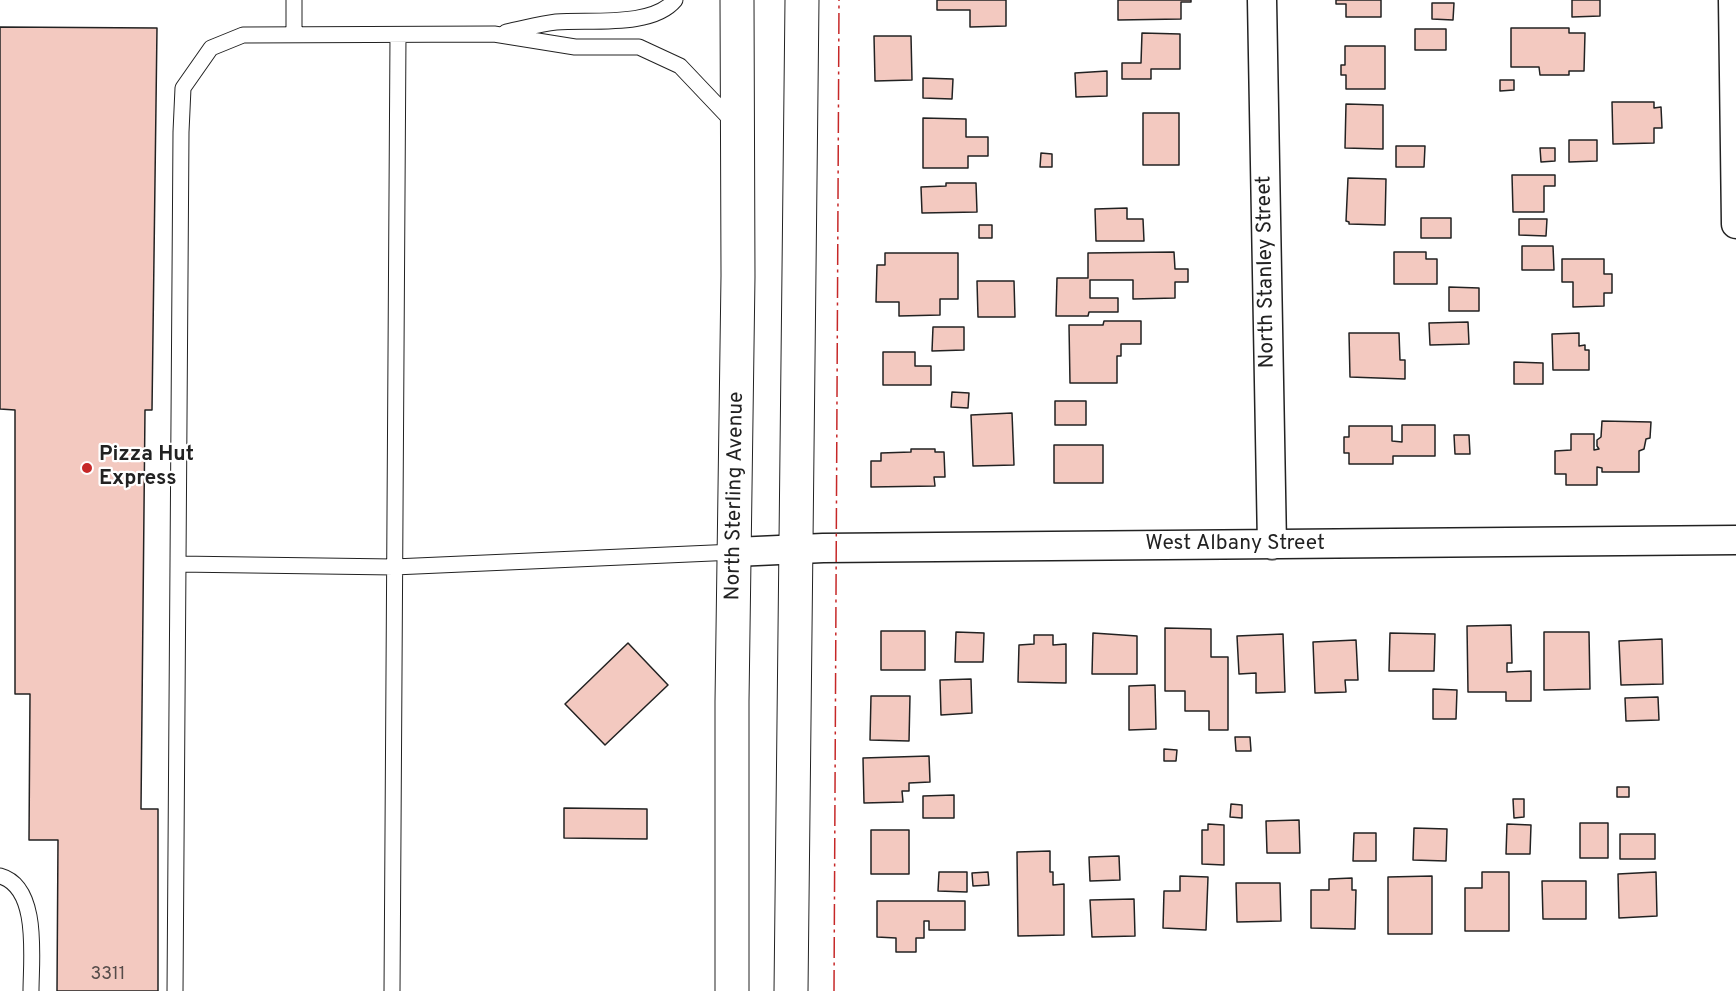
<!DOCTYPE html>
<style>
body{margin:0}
canvas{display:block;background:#fff}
</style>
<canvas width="1736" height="991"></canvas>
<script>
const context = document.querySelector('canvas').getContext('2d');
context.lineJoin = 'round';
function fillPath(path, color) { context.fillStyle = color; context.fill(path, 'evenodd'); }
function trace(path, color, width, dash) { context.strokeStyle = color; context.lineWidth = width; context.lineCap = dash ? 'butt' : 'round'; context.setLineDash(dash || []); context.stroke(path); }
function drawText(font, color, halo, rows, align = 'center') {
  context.font = font + ' Overpass,sans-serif'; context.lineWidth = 4.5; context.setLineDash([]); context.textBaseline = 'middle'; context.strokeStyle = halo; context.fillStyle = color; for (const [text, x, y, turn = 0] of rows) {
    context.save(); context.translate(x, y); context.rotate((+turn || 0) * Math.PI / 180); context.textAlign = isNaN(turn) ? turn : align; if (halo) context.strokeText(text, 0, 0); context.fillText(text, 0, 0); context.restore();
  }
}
const building = new Path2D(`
 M937,0h69v26l-36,1v-17h-33z
 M1118,0h73v2h-10v17l-63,1z
 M1336,0h45v17h-35v-13h-10z
 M1572,0h28v16l-28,1z
 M1432,3h22l-1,17 -21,-1z
 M0,27l157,1 -5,382h-7l-4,399h17v182h-101l1,-151h-29l1,-146h-15v-284l-15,-1z
 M1511,28h58v5h16l-1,38h-15v4h-29l-1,-8h-28z
 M1415,29h31v21h-31z
 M1142,33l38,1v35h-29v10h-29v-16h19z
 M874,36h37l1,44 -37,1z
 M1345,46h40v43h-39v-14h-5v-10h4z
 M1107,71v25l-31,1 -1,-24z
 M923,78l30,1 -1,20 -29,-1z
 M1500,80h14v10l-14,1z
 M1612,102h42v6l7,-1 1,21h-8v15l-41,1z
 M1346,104l37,1v44l-38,-1z
 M1143,113h36v52h-36z
 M923,118l43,1v18h22v19h-20v12h-45z
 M1569,140h28v21l-28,1z
 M1396,146h29l-1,21h-28z
 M1540,148h15v13l-14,1z
 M1041,153l11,1v13h-12z
 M1512,175h43v11h-11v26h-31z
 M1348,178l38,1 -1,46 -36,-1v-2l-3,-1z
 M946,183h30l1,29 -55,1 -1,-26 25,-1z
 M1127,208v11h16l1,22h-48l-1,-32z
 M1421,218h30v20h-30z
 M1519,219h28l-1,17 -27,-1z
 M979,225h13v13h-13z
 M1522,246h31l1,24h-32z
 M1174,252l1,17h13v13h-13v16l-42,1v-19h-43v18h28v14h-29l-1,4h-32l1,-38h31v-25z
 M1394,252h32v7h11v25h-43z
 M885,253h73v46h-18v16l-41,1v-14h-23l1,-37h8z
 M1562,259h42v15h8v19h-8v13l-31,1v-25h-11z
 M977,281h37l1,36h-37z
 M1449,287l30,1v23h-30z
 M1104,321h37v23h-20v12h-4v27h-47l-1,-58h34z
 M1468,322l1,22 -39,1 -1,-22z
 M933,327h31v23l-32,1z
 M1349,333h50l1,27h5v19l-55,-2z
 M1579,333v13l6,-1v5h4v20h-36l-1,-36z
 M883,352h32v14h16v19h-48z
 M1514,362l29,1v21h-29z
 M952,392l17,1 -1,15 -17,-1z
 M1055,401h31v24h-31z
 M1012,413l2,52 -41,1 -2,-51z
 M1602,421l49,1 -1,16 -4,1 -2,10 -5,2v21h-37v-4l-5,-1v18h-31v-11h-11v-23l16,-1v-16h23v16l5,-1 -2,-3v-6l4,-3z
 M1402,425h33v31h-42v8h-44v-11h-5v-16h5v-11h43v15l10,1z
 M1454,435h15l1,19h-15z
 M1054,445h49v38h-49z
 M911,449h24v3h9l1,25h-11l1,9 -64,1v-26h10v-8l30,-1z
 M1511,625l1,38h-5v9l24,-1v30h-25v-9h-38l-1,-66z
 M1165,628l46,1v28h17v73h-19v-19h-24v-20h-20z
 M881,631h44v39h-44z
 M956,632l28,1 -1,29h-28z
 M1544,632h45l1,57 -46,1z
 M1093,633l44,3v38h-45z
 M1390,633l45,1 -1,37h-45z
 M1283,634l2,58 -29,1v-20l-17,1 -2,-38z
 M1034,635h19v10l13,-1v39l-48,-1 1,-37 15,-1z
 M1662,639l1,45 -42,1 -2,-44z
 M1356,640l2,40h-13l1,12 -31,1 -2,-51z
 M628,643l40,42 -63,60 -40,-41z
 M971,679l1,34 -31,2 -1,-35z
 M1155,685l1,44 -27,1v-44z
 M1433,689l24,1 -1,29h-23z
 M871,696h39l-1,45 -39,-1z
 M1658,697l1,23 -33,1 -1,-23z
 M1235,737h15l1,14h-15z
 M1164,749l13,1 -1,11h-12z
 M929,756l1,26 -21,1v8h-7l1,11 -39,1 -1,-45z
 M1617,787h12v10h-12z
 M954,795v23h-31v-22z
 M1513,799h11v18l-10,1z
 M1231,804l11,1v13l-12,-1z
 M564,808l83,1v30l-83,-1z
 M1299,820l1,33h-33l-1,-32z
 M1580,823h28v35h-28z
 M1208,824l16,1v40l-22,-1v-34h6z
 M1507,824l24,1 -1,29h-24z
 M1414,828l33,1 -1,32 -33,-1z
 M871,830h38v44h-38z
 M1354,833h22v28h-23z
 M1620,834h35v25h-35z
 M1050,851v21h3v13l11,-1v51l-46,1 -1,-84z
 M1119,856l1,24 -30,1 -1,-24z
 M939,872h28v20l-29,-1z
 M988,872l1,13 -16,1 -1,-13z
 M1482,872h27v59h-44v-43h17z
 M1656,872l1,44 -38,2 -1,-44z
 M1180,876l28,1 -2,53 -43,-2 1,-37h16z
 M1432,876v58h-44v-57z
 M1352,878v12h4l-1,39 -44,-1v-38h18v-11z
 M1542,881h44v38h-43z
 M1236,883h44l1,38 -44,1z
 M1134,899l1,37 -43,1 -2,-37z
 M877,901h88v29h-36v-9h-5v17h-8v14h-20v-14l-19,-1z`);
fillPath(building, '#f3c9c0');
trace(building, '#222', 1.5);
const service = new Path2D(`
 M506,32c16,-3 33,-8 50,-10 33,-3 96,6 119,-22
 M294,34v-34
 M178,564l216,3 341,-15
 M0,876c40,11 31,83 31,115
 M175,991l6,-859 2,-44 28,-40 32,-13 251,-1 81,13h64l41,19 55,58
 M392,991l6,-956`);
const minor = new Path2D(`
 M1262,0l10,545
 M1733,0l3,224
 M735,552l88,-4 913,-8`);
const secondary = new Path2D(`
 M732,991v-290l6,-425 -1,-276
 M791,991l11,-991`);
trace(service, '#222', 17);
trace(minor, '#222', 31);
trace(secondary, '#222', 35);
trace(service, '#fff', 15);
trace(minor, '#fff', 28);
trace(secondary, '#fff', 33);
trace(new Path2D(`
 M834,991l5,-991`), '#c62828', 1.5, [21, 4.5, 3, 4.5]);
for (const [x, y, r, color] of [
 [87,468,6,"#c62828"]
]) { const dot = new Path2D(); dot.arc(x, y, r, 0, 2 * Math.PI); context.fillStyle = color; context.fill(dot); trace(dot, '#fff', 2); }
drawText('18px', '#564c4a', null, [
 ["3311",108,975]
]);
drawText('21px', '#222', '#fff', [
 ["North Stanley Street",1267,272,-91],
 ["North Sterling Avenue",736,496,-89],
 ["West Albany Street",1235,545]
]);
drawText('bold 21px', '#222', '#fff', [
 ["Pizza Hut",99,456],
 ["Express",99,480]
], 'left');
</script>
